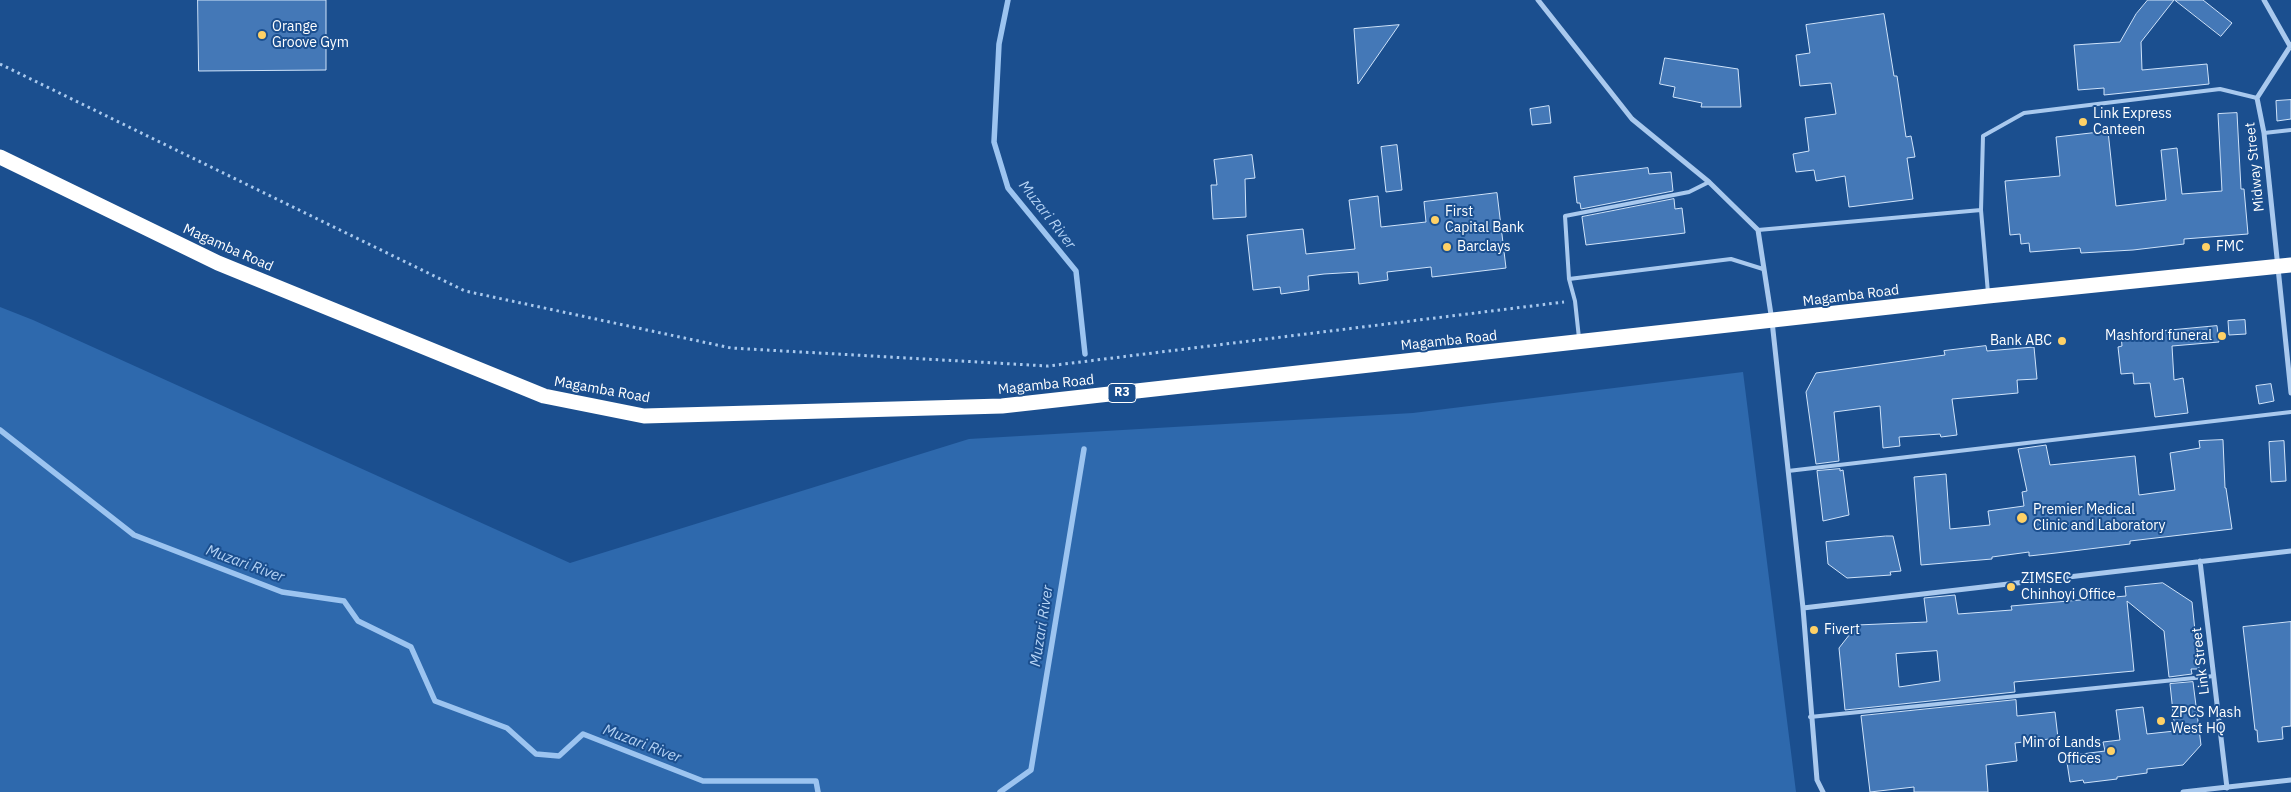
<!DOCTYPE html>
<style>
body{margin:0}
canvas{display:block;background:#1b4f8f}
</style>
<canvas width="2291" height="792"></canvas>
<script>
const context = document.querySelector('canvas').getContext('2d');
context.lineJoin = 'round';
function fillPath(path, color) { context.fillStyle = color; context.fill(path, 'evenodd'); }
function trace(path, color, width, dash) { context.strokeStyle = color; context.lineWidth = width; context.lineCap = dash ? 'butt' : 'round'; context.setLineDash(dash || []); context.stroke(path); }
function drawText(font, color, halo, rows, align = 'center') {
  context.font = font + ' "IBM Plex Sans",sans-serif'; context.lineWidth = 4; context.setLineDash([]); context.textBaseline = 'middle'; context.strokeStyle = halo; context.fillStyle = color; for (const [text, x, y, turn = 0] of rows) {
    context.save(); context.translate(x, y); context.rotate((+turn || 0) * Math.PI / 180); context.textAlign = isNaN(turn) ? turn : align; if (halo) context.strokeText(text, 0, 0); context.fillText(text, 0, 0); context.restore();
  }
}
fillPath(new Path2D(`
 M0,307l33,13 537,243 399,-124 444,-26 330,-41 53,420h-1796z`), '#2e69ad');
trace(new Path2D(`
 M1008,0l-9,44 -5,98 14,46 68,83 9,83
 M0,430l134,105 148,57 62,9 14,20 53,26 24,54 72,27 29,26 23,2 24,-22 120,47h113l2,11
 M1000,792l31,-22 53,-321`), '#9cc4f0', 5.5);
const building = new Path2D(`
 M198,0h128v70l-127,1z
 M2148,0h26l-33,42 1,28 65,-6 2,20 -105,11v-7l-26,2 -4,-45 46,-3 16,-28z
 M2175,0h28l29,23 -11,13z
 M1884,14l10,62h3l9,61 5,-1 4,21 -8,1 6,41 -64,8 -4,-31 -29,5 -2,-11 -18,2 -3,-18 16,-3 -4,-33 31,-4 -5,-31 -31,3 -4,-31 14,-2 -4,-28z
 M1399,25l-41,59 -4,-55z
 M1665,58l73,11 3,38h-40l1,-4 -29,-6 2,-10 -15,-3z
 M2291,100v19l-14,2 -1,-20z
 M1549,106l2,17 -19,2 -2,-16z
 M2237,113l4,76h3l4,45 -64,5v5l-51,6 -52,3 -1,-5 -50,4 -1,-9 -8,1 -1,-10 -10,1 -5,-54 55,-5 -4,-39 52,-6 8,75 50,-6 -5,-50 16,-2 5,46 40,-3 -4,-77z
 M1397,145l5,45 -16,2 -5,-45z
 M1252,155l3,23 -10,1 1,38 -33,2 -2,-34h6l-3,-25z
 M1648,168l1,6 22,-2 2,19 -92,18 -1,-6h-3l-3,-26z
 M1497,193l9,75 -74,9 -1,-10 -44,5 1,8 -29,4 -1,-12 -34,2 -16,2 1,14 -28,4 -1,-7 -27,3 -6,-55 56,-6 3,25 49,-5 -6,-49 29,-4 3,31 45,-5 -2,-20z
 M1674,199l1,10 7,-1 3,25 -99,12 -4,-28z
 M2245,320l1,14 -17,1 -1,-14z
 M2217,326l2,16 -47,4 2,34 9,-2 5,35 -33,4 -5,-34 -16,1 -1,-11 -12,1 -3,-27 4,-1 -1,-11z
 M1986,346l1,5 47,-4 3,32 -20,1 1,13 -66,6 5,36 -16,2 -1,-3 -41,3 1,9 -17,2 -3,-42 -46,6 5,49 -23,3 -10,-72 10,-19 129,-18 -1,-4z
 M2271,384l3,17 -15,3 -3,-18z
 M2223,440l2,48h1l6,41 -102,12v3l-74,9 -27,3v-4l-37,5v2l-71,6 -7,-88 32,-3 4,55 40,-4 -2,-14 36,-5 -2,-14 5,-1 -9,-42 28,-4 4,20 85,-9 4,39 36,-5 -5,-37 30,-5 -1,-7z
 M2284,441l2,40 -15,1 -2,-40z
 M1840,469v2l3,-1 6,45 -26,6 -6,-50z
 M1886,536h7l8,35 -11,1 1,3 -44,3 -19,-14 -2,-22z
 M2163,583l29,19 7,67h-8l1,5 -23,3 -5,-46 -37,-30 7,70 -120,11 1,10 -170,18 -6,-62 18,-23 70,-3 -3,-24 31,-3 3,19 54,-4 -1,-4 115,-10 -1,-9zM1937,651l3,30 -41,6 -3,-33z
 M2291,622v104l-9,1 1,12 -25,3 -1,-12h-2l-12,-103z
 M2193,682l8,63 -18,20 -36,4v4l-30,4v2l-33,4 -1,-3 -13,2 -4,-26 39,-5 -2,-9 17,-2 -4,-30 27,-3 4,27 28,-3 -5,-47z
 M2016,700l1,16 38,-4 3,26 -43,5 2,18 -31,4 2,27h-74v-5l-44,5 -9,-76z`);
fillPath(building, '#4478b7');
trace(building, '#cfe3fa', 1);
trace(new Path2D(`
 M0,64l465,227 266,57 317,18 516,-64`), '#a9c9ee', 3, [2.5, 4]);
trace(new Path2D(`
 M2264,133l27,-3
 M1758,230l223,-20
 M1569,279l-4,-63 124,-24 20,-10
 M1988,293l-7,-83 2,-74 41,-23 196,-24 37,9
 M1579,338l-4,-37 -6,-22 162,-20 32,10
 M1788,471l503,-59
 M1810,717l404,-41`), '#a9c9ee', 4);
trace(new Path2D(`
 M1538,0l94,119 77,63 49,48 14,91 31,287 14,172 6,12
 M2264,0l26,46
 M2291,45l-34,53 7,35 27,260
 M2200,561l27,227
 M1803,608l488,-57
 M2183,792l108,-12`), '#a9c9ee', 5);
trace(new Path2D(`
 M0,157l218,106 326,133 100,20 358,-10 986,-110 303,-31`), '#fff', 15);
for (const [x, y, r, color] of [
 [262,35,5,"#ffd166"],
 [2083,122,5,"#ffd166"],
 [1435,220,5,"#ffd166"],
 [1447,247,5,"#ffd166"],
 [2206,247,5,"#ffd166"],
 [2222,336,5,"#ffd166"],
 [2062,341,5,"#ffd166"],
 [2022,518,6,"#ffd166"],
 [2011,587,5,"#ffd166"],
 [1814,630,5,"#ffd166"],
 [2161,721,5,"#ffd166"],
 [2111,751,5,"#ffd166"]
]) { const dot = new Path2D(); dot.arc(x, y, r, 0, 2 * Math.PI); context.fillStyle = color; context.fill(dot); trace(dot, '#1b4f8f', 2); }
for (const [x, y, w] of [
 [1122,393,28]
]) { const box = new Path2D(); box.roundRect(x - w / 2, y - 9.5, w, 19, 4); context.fillStyle = '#1b4f8f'; context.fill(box); trace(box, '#fff', 1); }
drawText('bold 12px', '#fff', null, [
 ["R3",1122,393]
]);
drawText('14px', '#fff', '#1b4f8f', [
 ["Orange",272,27],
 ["Groove Gym",272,43],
 ["Link Express",2093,114],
 ["Canteen",2093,130],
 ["First",1445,212],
 ["Capital Bank",1445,228],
 ["Barclays",1457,247],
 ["FMC",2216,247],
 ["Mashford funeral",2212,336,"right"],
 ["Bank ABC",2052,341,"right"],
 ["Premier Medical",2033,510],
 ["Clinic and Laboratory",2033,526],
 ["ZIMSEC",2021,579],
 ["Chinhoyi Office",2021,595],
 ["Fivert",1824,630],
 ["ZPCS Mash",2171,713],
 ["West HQ",2171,729],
 ["Min of Lands",2101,743,"right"],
 ["Offices",2101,759,"right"]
], 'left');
drawText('14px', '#fff', '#1b4f8f', [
 ["Midway Street",2255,167,-96],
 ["Magamba Road",228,248,24],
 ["Magamba Road",1851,296,-7],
 ["Magamba Road",1449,341,-6],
 ["Magamba Road",1046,385,-6],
 ["Magamba Road",602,390,10],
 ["Link Street",2201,661,-97]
]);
drawText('italic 15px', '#b5d3f5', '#1b4f8f', [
 ["Muzari River",1047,215,52],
 ["Muzari River",245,564,20],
 ["Muzari River",1042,626,-81],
 ["Muzari River",642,744,21]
]);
</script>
